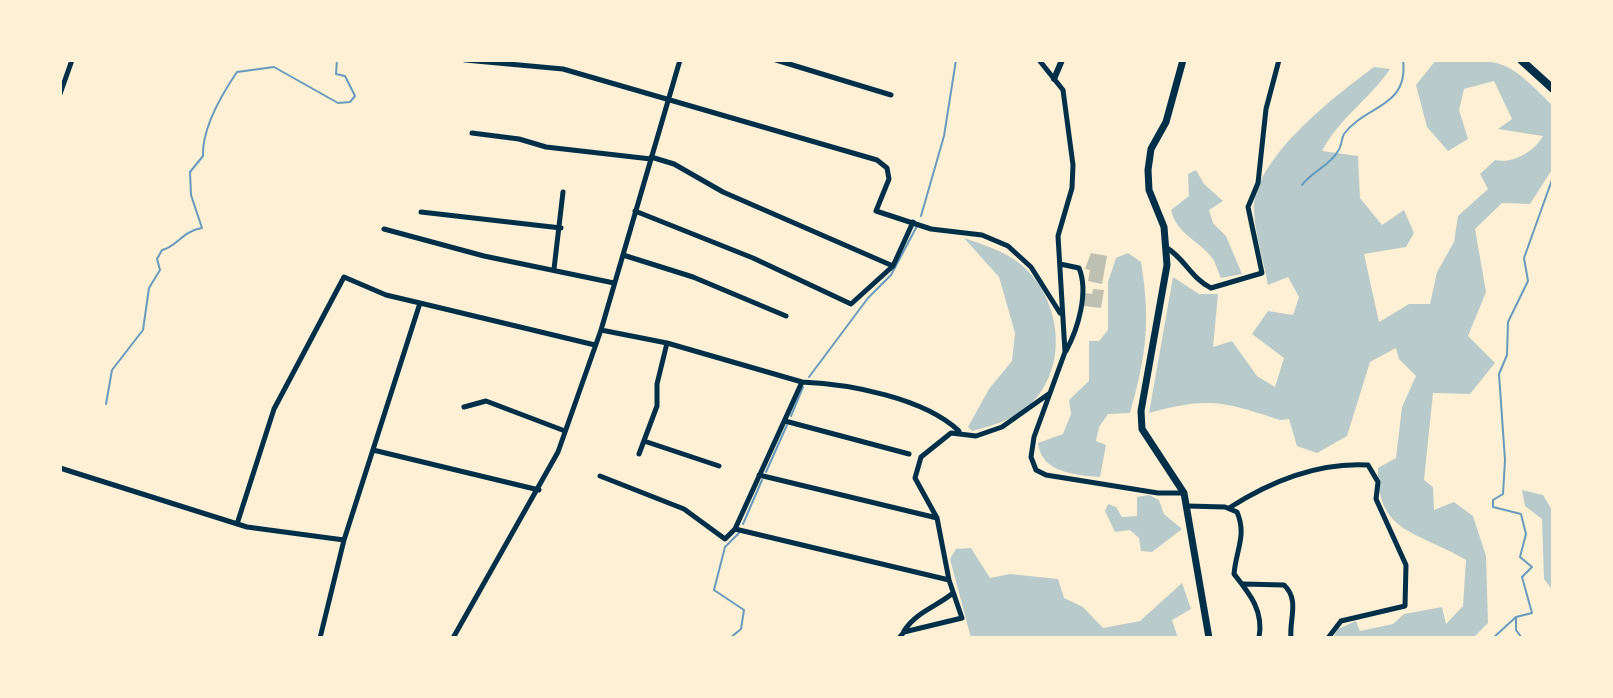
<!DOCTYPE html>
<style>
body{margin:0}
#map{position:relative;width:1613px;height:698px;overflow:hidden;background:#fdf0d5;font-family:"Fira Sans Condensed",sans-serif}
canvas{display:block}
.frame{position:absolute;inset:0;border:62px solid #fdf0d5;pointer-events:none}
</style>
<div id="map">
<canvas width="1613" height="698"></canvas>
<div class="frame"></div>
</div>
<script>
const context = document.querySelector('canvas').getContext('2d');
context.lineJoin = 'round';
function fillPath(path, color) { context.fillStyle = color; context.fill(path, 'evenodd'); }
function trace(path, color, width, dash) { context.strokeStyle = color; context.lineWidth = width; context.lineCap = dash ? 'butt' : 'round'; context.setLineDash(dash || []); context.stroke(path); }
fillPath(new Path2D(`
 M1436,60c67,0 69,-3 117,46v62l-23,36 -28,-1 -27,26 11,63 -18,44 27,27 -25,31 -37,-1 -9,87 9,7 1,23 20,-8 19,14 13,40 2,67 -15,15h-140l5,-9 18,-8 4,10 33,-7 11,-10 38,-7 4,17 17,-18 3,-46c-48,-29 -90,-26 -88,-92l18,-10 6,-51 14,-31 -17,-17 -3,-11 -26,14 -23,74 -30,17 -20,-7 -8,-27 -9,1c-59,-19 -71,-23 -131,-7l24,-136 26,17h19l-5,53 19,-6 25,35 18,11 9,-29 -32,-24 16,-23 25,4 6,-18 -11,-20 -20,8c-4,-24 -13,-49 -14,-74 -3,-51 82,-116 120,-144l16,2c-21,31 -50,48 -68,82l36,5 2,42 22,27 22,-15 10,23 -8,14 -42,7 15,68 30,-18h21l7,-32 17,-30 4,-26 30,-27 -8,-15 15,-14c18,4 39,-8 48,-24l-45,-7 14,-10 -18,-38 -30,8 -5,21 9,29 -20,12 -21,-24 -11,-42z
 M1196,170l8,14 19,17 -14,9 4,13 13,13 16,38 -21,4c-3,-6 -5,-14 -8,-19 -14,-19 -36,-24 -42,-49l18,-14 -1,-22z
 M964,238c17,6 37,12 51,22 43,30 55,97 22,137 -16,20 -41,28 -65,34l-4,-4 21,-38 23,-28 3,-28 -16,-56z
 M1128,253l13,9c10,61 5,94 -11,151l-22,1 -9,13 -3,14 10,4 -6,32c-24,-2 -59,-4 -62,-34l25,-9 8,-20 -2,-14 20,-19v-40h10l9,-11v-48l8,-24z
 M1522,490l21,5 10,17v79l-9,-12 -2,-60 -17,-13z
 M1149,495l10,5 5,14 18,15 -30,23 -11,-1 -2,-13 -9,-8 -15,2 -10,-21 3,-7 8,3 6,10 15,-1v-19z
 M971,548l19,30 20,-4 48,5 6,19 19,9 20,21 37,-7 42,-38 9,26 -19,11 6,18h-207l-21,-79 6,-10z`), '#b9caca');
trace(new Path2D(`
 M1302,185c9,-13 29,-20 36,-34 4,-5 3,-12 6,-17 21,-29 65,-26 59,-74
 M921,216l23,-80 12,-76
 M809,377l59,-79 23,-23 26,-49
 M106,404l6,-34 31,-40 6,-42 11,-18 -3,-11 5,-9c15,-3 20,-19 40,-22l-11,-33 -1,-23 13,-16c-1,-27 19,-62 34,-84l37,-5 64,36 12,-1 5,-6 -10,-20 -9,-2 1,-14
 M791,416l12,-29
 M766,472l21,-47
 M743,524l19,-44
 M730,638l11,-9 3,-19 -30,-20 11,-43 14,-14
 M1493,638l23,-21
 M1522,638l-6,-8v-13l16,-4 -10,-36 10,-10 -12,-10 6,-23 -5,-20 -28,-7v-7l10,-6 2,-34 -6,-86 8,-19 1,-33 20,-41 -4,-23 29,-81`), '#669bbc', 2);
fillPath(new Path2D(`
 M1091,253l16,3 -5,28 -14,-3 2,-11 -5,-1z
 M1093,289l11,1 -3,18 -17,-2 1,-13 7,1z`), '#bec0b2');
trace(new Path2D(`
 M465,60l98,9 314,91 10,8 2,11 -13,32 55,18 51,6 26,11 23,21 29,46
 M776,60l115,35
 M1039,60l24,30 10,75 -1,23 -14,48 7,116 -31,85 -3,20 5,13 10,5 112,18h25
 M60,94l12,-34
 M472,133l47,6 27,8 105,12
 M651,157l23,7 49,28 170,74
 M635,211l118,47 98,46 42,-38 20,-44
 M421,212l140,16
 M384,229l100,27 130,27
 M1167,248c18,11 24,30 44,40l51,-15 -14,-66 10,-24 8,-74 13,-49
 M623,255l70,22 93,39
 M1060,264l19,4c10,24 -1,61 -13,83
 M554,269l9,-77
 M601,330l66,13 135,39 -67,147 214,51
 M802,382c48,2 122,16 157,49
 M464,407l22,-6 79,30
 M785,421l124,33
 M644,441l75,25
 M373,450l166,40
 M639,454l18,-48v-22l10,-41
 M60,468l187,59 97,13
 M759,475l178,43
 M600,476l84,33 41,30 10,-10
 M1187,506l38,1 12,5c10,23 -1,38 -3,62 16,20 30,37 25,64
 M1229,508c42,-27 88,-46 139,-43l10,17 -2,17 30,66 -1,41 -64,15 -13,17
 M237,524l37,-115 70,-132 42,18 34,8
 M1243,584l41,1c16,15 5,34 7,53
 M904,631c12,-19 32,-24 49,-38
 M320,638l24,-98 76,-237 175,42
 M453,638l105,-186 43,-122 79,-270
 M899,638l5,-6 58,-14 -13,-38 -12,-62 -22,-40 6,-21 30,-24 25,3 26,-9 48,-34`), '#003049', 5);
trace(new Path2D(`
 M1054,79l8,-19`), '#003049', 6);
trace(new Path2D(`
 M1183,60l-17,62 -15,27 -3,21 1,20 15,37 3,38 -26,146 1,18 42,64 25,145`), '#003049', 7);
trace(new Path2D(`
 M1521,60l32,29`), '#003049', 8);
</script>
